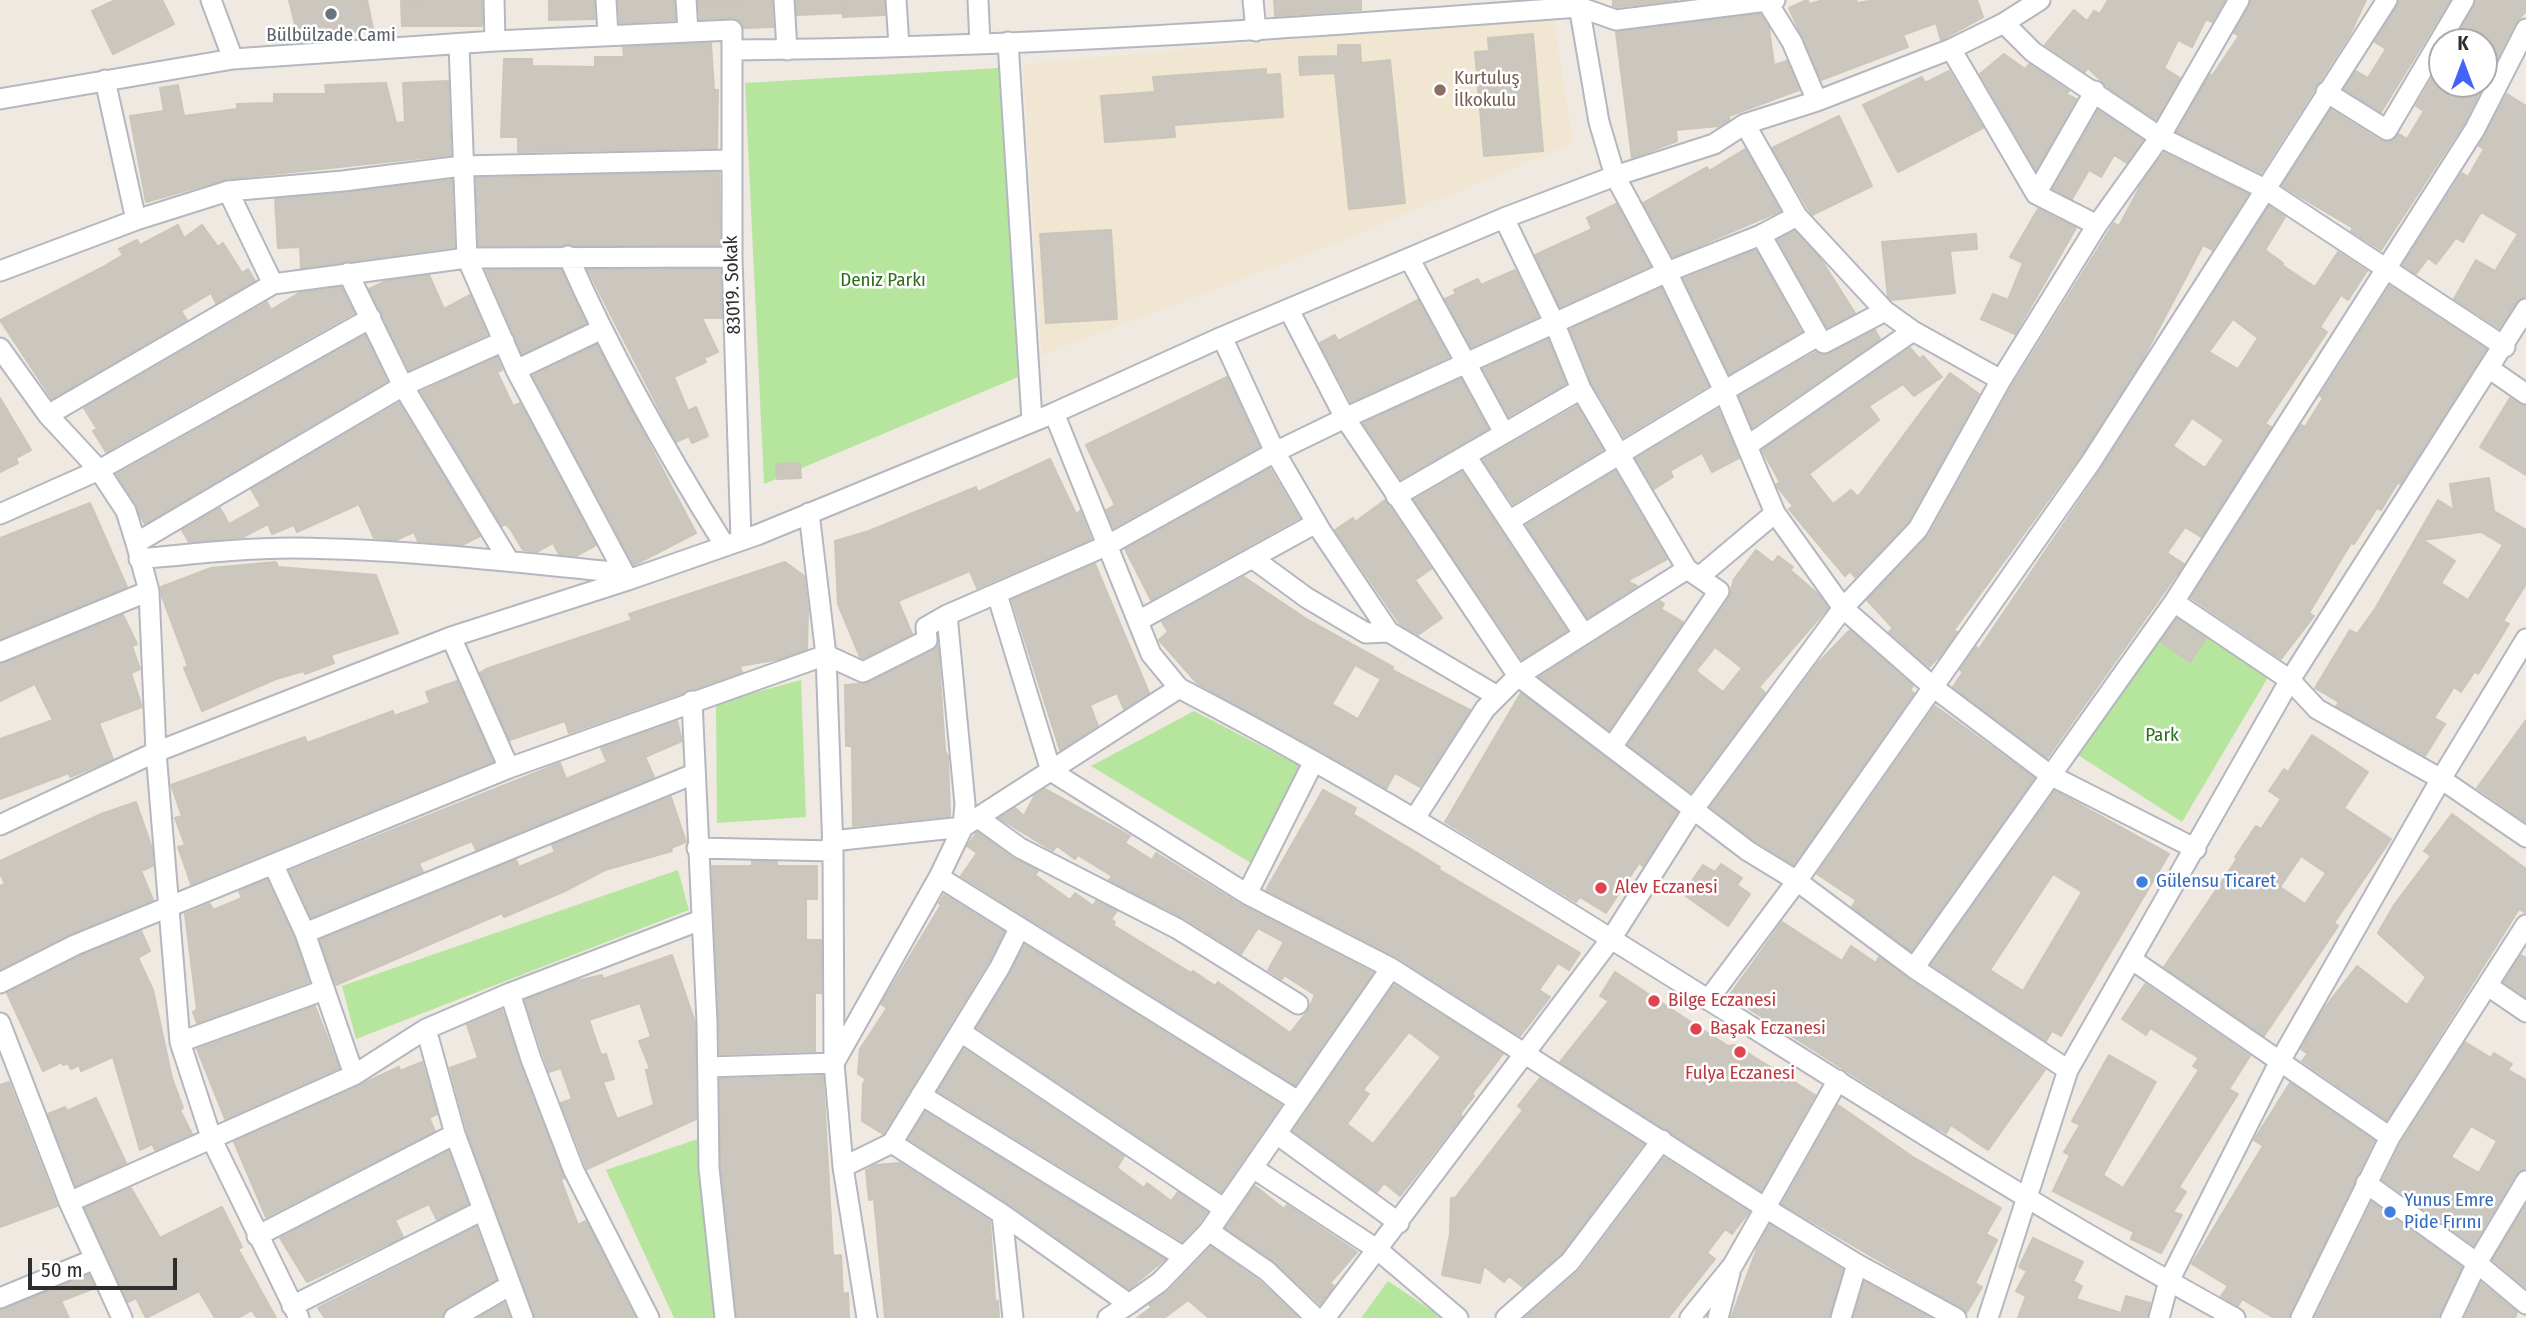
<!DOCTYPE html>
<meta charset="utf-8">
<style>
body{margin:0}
#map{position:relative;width:2526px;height:1318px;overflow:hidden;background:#efe9e1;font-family:"Fira Sans Condensed",sans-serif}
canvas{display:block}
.north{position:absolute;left:2428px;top:28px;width:70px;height:70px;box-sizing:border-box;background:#fff;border:2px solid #ababab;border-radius:50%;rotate:0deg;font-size:19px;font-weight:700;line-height:28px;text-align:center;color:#2e2e2e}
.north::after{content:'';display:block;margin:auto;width:24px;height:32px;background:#4264fb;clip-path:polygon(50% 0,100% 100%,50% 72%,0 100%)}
.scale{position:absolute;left:28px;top:1258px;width:149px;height:32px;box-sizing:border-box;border:4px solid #2e2e2e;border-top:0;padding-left:9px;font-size:21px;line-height:24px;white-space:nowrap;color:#2e2e2e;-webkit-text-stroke:5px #fff;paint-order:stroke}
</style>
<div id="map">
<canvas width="2526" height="1318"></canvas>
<div class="north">K</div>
<div class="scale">50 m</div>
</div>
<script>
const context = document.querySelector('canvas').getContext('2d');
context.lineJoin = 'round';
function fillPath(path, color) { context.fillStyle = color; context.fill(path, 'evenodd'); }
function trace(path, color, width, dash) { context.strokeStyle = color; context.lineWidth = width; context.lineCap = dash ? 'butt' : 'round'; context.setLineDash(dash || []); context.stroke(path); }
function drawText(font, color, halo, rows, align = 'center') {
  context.font = font + ' "Fira Sans Condensed",sans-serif'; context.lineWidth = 5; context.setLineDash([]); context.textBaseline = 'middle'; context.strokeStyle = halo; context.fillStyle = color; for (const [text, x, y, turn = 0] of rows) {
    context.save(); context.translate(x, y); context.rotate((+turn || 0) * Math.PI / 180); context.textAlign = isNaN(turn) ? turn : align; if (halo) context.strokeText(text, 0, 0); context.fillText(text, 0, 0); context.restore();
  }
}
fillPath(new Path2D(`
 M1553,16l20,127 -244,103 -287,109 -19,-291z`), '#f0e6d1');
fillPath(new Path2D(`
 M999,68l19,309 -254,107 -19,-401z
 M2171,608l99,66 -88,148 -104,-67z
 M801,680l5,137 -89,6 -1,-120z
 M1194,711l106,55 -49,97 -160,-97z
 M678,870l11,40 -333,129 -14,-53z
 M698,1139l18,179h-42l-68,-148z
 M1388,1281l55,37h-82z`), '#b6e59e');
const building = new Path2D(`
 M115,0h47l12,24 -61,30 -21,-43z
 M289,0h78l6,29 -74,11z
 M431,0h51v26h-80l-1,-25z
 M549,0h45l1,19 -46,1z
 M618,0h56l1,20 -55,3z
 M772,0l1,27 -29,1 -6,-8 -6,-2 -32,1 -2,-18z
 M796,0h46v13l-45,2z
 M842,0h42l1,15 -42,2z
 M1274,0h87v10l-86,6z
 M1613,0h64l-60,7 -4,-1z
 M1807,0l3,4 13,-4h33l1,3 18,-3h102l6,17 -42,23 -5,-17 -33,12 5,12 -87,33 -32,-72z
 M2108,0h117l-13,22 -6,-3 -14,28 -14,-7 -14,28 16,10 -24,42 -46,-31 -22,-21 -3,4 -40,-27 29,-35 13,11 7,-10 6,3z
 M2251,0h115l-16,34 -89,139 -84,-41 33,-58 2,2 27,-40 -5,-3z
 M2400,0h50l-69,112 -37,-23 12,-18 12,7 18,-29 -11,-7z
 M2476,0h50v11l-11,12 -51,100 -83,127 -30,-19 2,-3 -71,-42 49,-76 50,31h11l7,-7 8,5 17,-28 -8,-5 22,-37 4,2v13h42v-42h-17l-10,-6z
 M1760,14l9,14 5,37 13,-4 12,29 -70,26v4l-10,6 -43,4 1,11 -45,17 -16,-126z
 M1533,34l10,117 -59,5 -9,-104 14,-1 -1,-13z
 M711,43l3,47h4l-1,58 -199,4v-15h-17l3,-78h28v7l63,1v-10h29l-1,-10z
 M1338,45h22l1,18 29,-3 15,143 -56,6 -14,-136 -35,2 -1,-18 39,-1z
 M2004,54l21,15 4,-5 40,27 -3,3 10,5 -40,71 -56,-96z
 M1266,69v6l14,-1 3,43 -109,8 1,12 -70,5 -4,-46 54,-4 -2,-15z
 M1949,71l34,57 -85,44 -35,-67 59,-28 3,6z
 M448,81l3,74 -224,24 -81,23 -16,-86 34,-5 -4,-23 18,-3 6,31 53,-7v-5l37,-1v-9h52l-1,-9 61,-2 10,40 9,-1 -2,-39z
 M2507,94l19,12v191l-10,5 -17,26 -45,-29 22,-39 19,11 23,-37 -37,-22 -18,30 -7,-4 -20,26 -8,-6 -12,16 -13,-9 59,-92 6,4 16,-28 -5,-3z
 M2098,110l45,30 -16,23 -13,-8 -13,22 -12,-7 -17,29 -19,-10z
 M1839,116l33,70 -60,29 -40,-67z
 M1745,149l35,62 -107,46 -30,-54 64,-36 2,4z
 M2164,153l84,41 -36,56 -9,-5 -62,117 -60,93 -127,175 3,2 -17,24 -11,11 -40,-35 4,-4 -26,-28 62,-65 83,-149 102,-163 5,3 23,-43z
 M719,172l1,73 -241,1 -3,-68z
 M452,180l2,67 -153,21 -1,-21 -22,1 -3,-49z
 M1616,204l34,62 -90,41 -25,-52 57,-26 -5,-11z
 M2269,206l16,11 -20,33 18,13 -1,2 33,22 23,-35 29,19 -19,29 -7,-5 -21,32 7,5 -62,92 6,3 -70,110 -16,-10 -18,26 17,11 -137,194 -94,-71 10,-15 -3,-2 16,-23 3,2 122,-180zM2233,319l25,19 -20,31 -29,-17zM2192,418l32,22 -19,28 -32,-22z
 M2038,209l38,19 -61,106 -34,-15 12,-25 15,6 15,-37 -13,-6z
 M178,225l6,13 18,-13 16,22 5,-4 19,30 6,-4 7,12 -39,22 -5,-10 -30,18 6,9 -135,79 -52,-79 103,-53 20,-12 -4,-6 18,-9 3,5z
 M1111,230l6,89 -71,4 -6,-89z
 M1794,231l26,27 35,55 -28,14 -49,-87z
 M1976,234l1,15 -27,2 5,42 -63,7 -4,-3 -6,-55z
 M1756,250l45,82 -72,42 -45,-95z
 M720,269l2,49h-20l16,34 -14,6 2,4 -32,15 14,34 8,-4 12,29 -16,7 -3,-7 -13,6 -88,-172z
 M486,270h75l25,53 -64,31z
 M1515,270l23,47 -67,30 -26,-48 11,-5 -2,-4 24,-11 3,6z
 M429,275l15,34 26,-14 17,40 -78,35 -40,-81 17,-8z
 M2390,286l96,63 -86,135 -2,-2 -17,28 -4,-2 -23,36 -3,-1 -42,70 5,3 -33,43 -90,-61 110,-173 4,2 18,-29 -3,-2z
 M341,287l13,26 -248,139 -13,-21 4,-2 -13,-21 183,-106 4,8 28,-17z
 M1661,288l47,98 -84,51 -32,-53 -22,-55z
 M1418,300l31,57 -98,45 -31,-59 15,-8 3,6z
 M1875,330l5,9 -128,88 -13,-31 77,-44 13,2z
 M365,335l22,46 -242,143 -28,-49 2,-2z
 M1548,339l18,45 -57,32 -26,-47z
 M597,345l99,188 -62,32 -101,-189z
 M1910,348l10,11 3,-3 19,21 -28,19 -11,-12 -34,22 10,14 -70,54 24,30 18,-14 7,7 92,-124 29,21 -71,128 -53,55 -5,-6 -5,5 -56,-67 4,-3 -17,-21 4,-3 -18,-32z
 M497,357l5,13 -5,2 16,34 7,-3 76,142 -20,11 -17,-2 -6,-11 -16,9 -14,-2 -12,-20 -5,-6 -4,2 -81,-134z
 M1227,377l32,70 -146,81 -7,-18 9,-5 -29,-60z
 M1461,379l27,50 -87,50 -38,-56z
 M0,398l31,52 -15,8 2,5 -18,9z
 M2510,398l16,8v69l-46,-28z
 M399,403l81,133 -18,9 -44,-4 -4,-9 -18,8 -22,-2 -15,-34 -62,28 -3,-7 -22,9 -4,-10 -25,13 -54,5 -7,-12 38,-22 9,16 32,-18 -10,-17z
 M1577,406l26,44 -90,54 -30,-44z
 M1718,409l21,49 -27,14 -10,-19 -32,18 3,6 -19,12 -18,-31z
 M1050,459l26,55 4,-3 11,28 -114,49 -7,-17 -72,30 14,33 -49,24 -3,-1 -22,-53 -3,-63 34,-10 107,-44 2,5z
 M800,463l1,15 -24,1 -1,-15z
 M1270,469l29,49 -148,82 -26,-51z
 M1615,471l52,88 -40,22 10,5 -50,32 -61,-93z
 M1462,472l105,159 -45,28 -108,-159z
 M2489,478l5,33 32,19v54l-23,37 6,3 -31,50 -3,-3 -14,21 -7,-5 -20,31 11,6 -20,32 -89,-50 3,-4 -24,-14 35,-58 7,4 18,-25 63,-109 16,10 -4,-26zM2481,532l22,13 -35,55 -27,-17 14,-22 -32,-21z
 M1385,500l46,69 -16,11 27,38 -24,17 -18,-11 -65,-94 18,-12 2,4z
 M90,503l37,84 -127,52v-101z
 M1756,550l17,13 5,-7 15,11 -3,3 28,24 10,14 -69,79 6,6 -74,99 -63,-47 101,-147 5,-19zM1715,647l27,21 -19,24 -27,-21z
 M276,562l2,5 98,8 22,58 -67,22 3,8 -29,11 -1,-3 -28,8 -74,32 -18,-43 4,-2 -26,-69 -1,-10 50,-19z
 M785,562l19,14 4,34 -1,39 -27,10 -40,7 2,6 -173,61 -4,-12 -55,19 -30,-67 6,-4 146,-49 -3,-6z
 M1095,564l54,129 -25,16 -7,-16 -27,12 8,21 -38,24 -48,-150z
 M1244,577l64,43 85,47 -1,3 78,40 -50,77 -25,-14 -9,16 -134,-75 -55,-31 -38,-43 9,-8 -6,-10zM1355,665l26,14 -23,40 -26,-15z
 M1660,601l4,3 -3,5 22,13 -74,108 -70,-53z
 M123,615l14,29 -5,2 8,23 -9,4 11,34 -43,16 14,36 -43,18 -1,-4 -69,26v-60l53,-19 -18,-36 -35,17v-37z
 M2177,619l29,19 -16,24 -29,-20z
 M1850,630l63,56 -3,4 4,3 -120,172 -39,-24 -45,-34 107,-143z
 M938,646l7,105 3,5 2,60 -97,10 -1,-80h-6l-1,-61 23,-2z
 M457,681l36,80 -302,123 -13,-37 7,-2 -10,-27 7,-2 -11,-31 134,-48 2,6 86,-32 1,5 36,-13 -4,-11z
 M1521,693l156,119 -34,54 -4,-3 -33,50 -26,-16 -4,5 -131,-80z
 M1935,706l99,72 -123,173 -59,-44 4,-7 -39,-26z
 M2526,720v102l-49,-34z
 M677,721l5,20 -37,16 9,20 -178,73 -4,-9 -53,22 4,9 -112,45 -21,-46 270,-108 6,16 41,-17 -6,-14z
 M2312,735l56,37 -24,36 47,31 -57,84 4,3 -74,110 -100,-69 73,-108 -2,-2 21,-31 5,3 20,-30 -12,-8 15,-22 4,3zM2301,856l25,17 -21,31 -25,-17z
 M1045,789l85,47 -5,7 27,17 4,-7 85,52 132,68 -78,112 -334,-209 16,-23 -10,-7 10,-14 36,26 25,13 -3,4 35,25 5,-7 18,13 3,-5 21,10 -6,8 4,3 -2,3 78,48 2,-2 22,15 3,-4 72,51 18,-22 7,-16 -31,-20 -2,4 -14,-9 16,-28 -26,-14 -17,26 -57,-36 -75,-38 3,-4 -34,-21 -3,4 -18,-13 -4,5 -54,-33 16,-10 9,8 11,-21z
 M1323,790l33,18 -3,6 66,40 21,13 -2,2 142,84 -11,17 -11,-7 -19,27 11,7 -30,39 -123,-79 -131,-67z
 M2055,791l114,63 -108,182 -9,-5 -6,10 -115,-76zM2053,874l29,18 -59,99 -33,-21z
 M671,797l15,45 -15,6 1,3 -67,19 -40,21 -61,26 -2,-4 -166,72 -16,-45 196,-80 3,7 36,-15 -3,-7z
 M136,802l16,46 1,18 -12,5 12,29 -83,34 -70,35v-83l5,-2 -5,-11v-12l101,-47z
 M2452,814l74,55v44l-7,-4 -132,211 -85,-59 6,-7 -7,-5 22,-39 34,-44 50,39 19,-28 -48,-44 16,-28 37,-49 -7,-5z
 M752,861l25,1v4h40v33h-11v41h15v53h-6v58l-95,3 -8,-188h40z
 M1721,864l21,14 -5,7 13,9 -22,32 -45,-32 20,-29 12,7z
 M267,880l27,58 15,44 -112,41 -4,-11 4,-2 -12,-96 25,-10 3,6 29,-12 -3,-7z
 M944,895l60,37 -15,29 -106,173 -21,-13 1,-37 3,-5 -8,-5 2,-25 27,-41 -6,-4 60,-99 -2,-2z
 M1782,922l60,39 9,-15 25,17 3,-6 166,113 -57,80 -37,-25 -5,8 -18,-10 -199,-127z
 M141,931l9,20 -12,7 15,32 19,88 11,30 -3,2 12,24 -37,16 -3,-6 -12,6 -27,-93 -32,14 -2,-6 -8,4 -3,-6 -5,2 -1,-3 -19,9 -36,-78 73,-37z
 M1025,945l256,160 -60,87 -244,-164z
 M672,955l23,67 1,97 -109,50 -26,-66 11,-4 -11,-31 -12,4 -24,-72 51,-19 26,-6 1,4zM640,1003l11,34 -12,4 11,28 -4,1 8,35 -37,14 -14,-37 11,-3 -8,-25 -5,1 -12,-35z
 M2521,955l5,3v39l-22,-15z
 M1615,972l88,58 25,16 7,-1 80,50 -54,96 -201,-129 49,-61 -9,-5z
 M2145,984l105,72 -21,33 9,5 -59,93 7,5 -13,20 9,3 -21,38 -30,-14 3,-7 -81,-41 17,-36 -6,-3 16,-27 -8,-4 37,-66 47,27 -53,93 20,13 76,-118 -6,-4 6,-8 -49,-30 -4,7 -24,-16z
 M1394,985l109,69 -31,40 2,2 -14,18 2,2 -62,80 -16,-13 -7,9 -84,-61zM1409,1032l32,25 -68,87 -26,-20 22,-30 -6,-4z
 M315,1006l24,62 -114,51 -28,-70z
 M502,1010l62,168 -3,2 17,45 8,-4 49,97h-100l-67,-184 -18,-66 28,-10 -11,-33z
 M2465,1042l26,16 3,-5 18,11 -4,6 18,10v89l-11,6 -42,70 -90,-65 18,-37zM2471,1126l26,15 -18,32 -28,-16z
 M964,1049l160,107 -7,12 27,20 3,-5 24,18 7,-9 29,20 -8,11 -17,18 -244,-150z
 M422,1062l15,52 -8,4 6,13 -169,86 -32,-75 165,-75 1,4z
 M823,1076l10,180 8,-1 2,39 5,-1 1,25h-112l-16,-151 -1,-88z
 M1540,1078l103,66 -82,110 -38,33 -14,-11 -5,6 -20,-16 -4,17 -38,-8 8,-41 1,-36h4l68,-88 -5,-4z
 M9,1082l48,124 -57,21v-142z
 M2290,1083l84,58 -85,177h-15l-32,-19 -4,7 -17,-10 7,-10 -36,-22 71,-118 -9,-6z
 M96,1098l30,65 -50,23 -28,-72 17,-7 2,4z
 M1838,1105l75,52 88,51 -15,26 11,6 -22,43 7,4 -15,25 -185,-108z
 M925,1112l240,147 -36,30 -120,-85 -100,-65z
 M448,1151l20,53 -31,16 -8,-16 -34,16 8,17 -96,45 -27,-44z
 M1664,1158l85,54 -17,22 -7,-5 -18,24 8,6 -47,59h-143l55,-48z
 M900,1163l90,58 5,80h3l1,17h-114l-11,-119 -5,1 -3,-30 9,-5z
 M1255,1186l29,23 3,-4 70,47 -27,31 4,3 -14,18 -45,-42 -49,-34z
 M131,1188l29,50 62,-31 20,40 -4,2 38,69h-19l-5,-8 -14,8h-23l-16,-27 -53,27 -10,-20 -8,4 -43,-94z
 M2372,1202l90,65 -23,51h-124z
 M2526,1205v83l-33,-28z
 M1770,1225l73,45 -14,48h-98l27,-72z
 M476,1227l20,53 -48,27 -6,11h-117l-7,-10z
 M2033,1238l50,24 -10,19 9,5 -6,13 45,14 5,-17 24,7 -3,15h-129l8,-22 -10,-5 11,-20 -8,-4z
 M1211,1247l48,34 39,37h-89l-21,-18 -24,18h-27l15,-11 -3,-2 20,-14z
 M89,1275l6,13 -34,13 8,17h-69v-8z
 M1864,1282l66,36h-76z
 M2481,1283l36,29 -2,6h-50z
 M504,1303l6,15h-32z`);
fillPath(building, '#cbc7bf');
trace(building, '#cbc5ba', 2);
const minor = new Path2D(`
 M211,0l22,59 262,-18 237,-11v227l9,283
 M494,0l1,41
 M606,0l2,34
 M686,0l2,31
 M784,0l3,50
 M896,0l3,46
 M978,0l2,44
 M1253,0l3,31
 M1578,0l21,122 16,54 52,96 57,119 94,-55 6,7 61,-32
 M1766,0l26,42 25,59
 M2004,23l29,29 127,85 105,52 240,158
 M1008,42l24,378
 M459,44l8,214 49,112 112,210
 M1951,49l85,145 61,31
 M732,50c283,-2 565,-22 847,-43l37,13 159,-20
 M105,80l31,140
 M2326,92l61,38 77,-130
 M0,99l233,-40
 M1745,124l52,92 88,95 28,20 88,49
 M228,191l45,93
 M2036,194l59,-103
 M1504,218l50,104 27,67 106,180 32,22 -107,156
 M1761,235l57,101
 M568,256c45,102 98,196 157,290
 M1409,258l95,175
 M0,271l136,-51 92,-29 115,-10 119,-15 268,-6
 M348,273l55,113 106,175
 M1289,310l56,108 173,258 230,175 49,30 117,87 154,102
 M1222,337l53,115 46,79 68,101 108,64
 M0,348l48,67 51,55 27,41 10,32 13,48 7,161 24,290 32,98 87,178
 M2490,369l36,25
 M516,370l84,-40
 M1054,413l97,241 28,34c364,189 697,433 1056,630
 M48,415l225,-131 194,-26 265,-1
 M1747,446l166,-115
 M1466,456l117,177
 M1396,496l185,-107
 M809,513l17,142 7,196 1,212 9,104 24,151
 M0,514l99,-44 272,-152
 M1509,521l215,-130 51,122 68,95 90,79 117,88 146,74
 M136,543l267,-157 101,-45
 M139,559c52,-5 103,-11 155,-11 110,1 221,14 330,25
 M1255,560l52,38 59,35 23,-1
 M1699,577l76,-64
 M997,594l54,177 196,123 144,74 373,239 93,57 99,54
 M2174,602l116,78 27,29 124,70 85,58
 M1138,621l178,-98
 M451,637l58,131
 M0,652l149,-61
 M692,701l15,322 2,145 16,150
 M977,817l43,31 158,81 120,75
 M1415,818l70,-109 33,-33 169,-107
 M0,825l156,-73 295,-115 177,-57 129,-45 297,-122 168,-76 282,-119 111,-42 99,-32 31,-20 72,-23 134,-52 53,-26 36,-23
 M832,841l131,-14 216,-139
 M697,848l136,3
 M274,866l31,67 49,142
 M939,877l359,224
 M1247,894l67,-133
 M305,933l389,-159
 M2131,959l259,178
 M1914,968l260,-366 301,-473 51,-100
 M0,983l75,-38 434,-177 317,-113 37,17 64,-32 -1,-13 21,-12 161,-70 167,-93 70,-34 322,-146 94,-37 36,-19
 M2488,986l38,26
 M510,993l21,66 43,112 75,147
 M1708,1000l89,-119 294,-419 296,-462
 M0,1023l69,179 53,116
 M426,1029l29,105 68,184
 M961,1032l262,176
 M180,1042l144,-52
 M708,1067l126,-4 105,-186 24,-50 2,-23 -18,-189
 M921,1095l263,162
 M1278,1135l121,88
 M892,1143l110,71 127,90 -21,14
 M843,1167l49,-24 108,-176 19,-38
 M1253,1168l125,82 80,68
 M2366,1183l111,80 49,41
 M69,1202l285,-127 72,-46 84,-36 191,-73
 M1002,1214l11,104
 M1209,1231l58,40 49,47
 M257,1236l198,-102
 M0,1298l95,-39
 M1129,1304l31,-22 49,-51 182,-263
 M292,1306l191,-96
 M454,1318l55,-32
 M1325,1318l286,-379 82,-129 150,-202 75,-79 83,-149 96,-155 63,-88 79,-137
 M1506,1318l64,-56 92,-122
 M1690,1318l43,-53 105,-185
 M1718,1318l12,-45
 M1841,1318l16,-54
 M1988,1318l80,-248 222,-390 236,-371
 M2159,1318l10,-37 111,-220 161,-282 85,-140
 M2301,1318l89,-181 136,-212
 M2451,1318l26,-55 49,-82`);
trace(minor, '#b4b7c1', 23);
trace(minor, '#fff', 19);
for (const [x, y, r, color] of [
 [331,14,7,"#6b7280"],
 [1440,90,7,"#8d6e63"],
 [2142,882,7,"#3f7fe0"],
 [1601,888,7,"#e0444e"],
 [1654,1001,7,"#e0444e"],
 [1696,1029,7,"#e0444e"],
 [1740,1052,7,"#e0444e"],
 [2390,1212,7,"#3f7fe0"]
]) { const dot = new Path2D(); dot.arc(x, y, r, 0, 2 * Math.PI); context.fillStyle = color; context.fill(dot); trace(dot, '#fff', 2.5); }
drawText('19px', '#5b616d', '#fff', [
 ["Bülbülzade Cami",331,36]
]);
drawText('19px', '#785e54', '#fff', [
 ["Kurtuluş",1454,79],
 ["İlkokulu",1454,101]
], 'left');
drawText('19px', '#2c6e1b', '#fff', [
 ["Deniz Parkı",883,281],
 ["Park",2162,736]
]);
drawText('19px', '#2e2e2e', '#fff', [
 ["83019. Sokak",733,285,-92]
]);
drawText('19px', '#366cbe', '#fff', [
 ["Gülensu Ticaret",2156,882],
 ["Yunus Emre",2404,1201],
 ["Pide Fırını",2404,1223]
], 'left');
drawText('19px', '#be3a42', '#fff', [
 ["Alev Eczanesi",1615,888],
 ["Bilge Eczanesi",1668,1001],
 ["Başak Eczanesi",1710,1029],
 ["Fulya Eczanesi",1740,1074,"center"]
], 'left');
</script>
